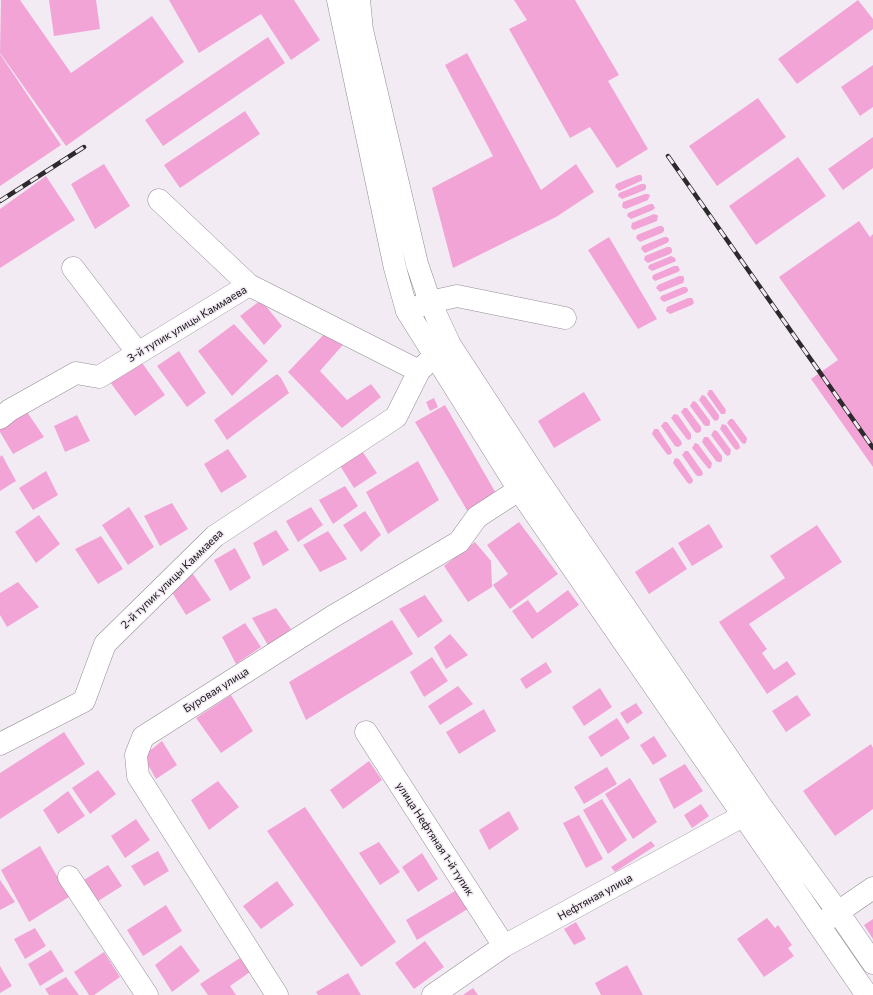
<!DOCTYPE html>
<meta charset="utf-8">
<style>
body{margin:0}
canvas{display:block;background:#f2ebf3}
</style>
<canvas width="873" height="995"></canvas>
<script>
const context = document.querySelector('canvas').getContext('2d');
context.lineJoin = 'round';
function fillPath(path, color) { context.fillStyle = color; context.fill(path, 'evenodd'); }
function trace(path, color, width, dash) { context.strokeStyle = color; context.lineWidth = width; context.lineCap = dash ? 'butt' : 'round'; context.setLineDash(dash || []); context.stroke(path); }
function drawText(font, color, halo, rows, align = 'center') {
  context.font = font + ' Commissioner,sans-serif'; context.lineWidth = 3; context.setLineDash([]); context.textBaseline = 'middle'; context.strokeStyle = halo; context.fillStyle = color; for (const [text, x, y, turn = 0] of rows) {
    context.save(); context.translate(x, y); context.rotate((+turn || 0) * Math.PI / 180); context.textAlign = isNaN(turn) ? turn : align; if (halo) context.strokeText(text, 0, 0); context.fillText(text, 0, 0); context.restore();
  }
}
fillPath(new Path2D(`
 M1,0h19l51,73 81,-57 32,46 -118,84 -66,-93z
 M49,0h47l4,29 -46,7z
 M169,0h125l26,40 -29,20 -30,-46 -62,39z
 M514,0h61l44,75 -11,6 40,68 -31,19 -27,-41 -20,11 -61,-109 18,-9z
 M858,0l15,19v10l-76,55 -19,-25z
 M268,37l17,26 -122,83 -18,-26z
 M467,53l74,137 35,-26 18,28 -38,25 -103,51 -21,-80 61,-32 -48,-91z
 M0,54l61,91 -61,41z
 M873,65v42l-13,9 -19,-29z
 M758,98l28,39 -69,49 -28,-40z
 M245,111l15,23 -80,54 -16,-23z
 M873,137v31l-30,22 -15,-21z
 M798,157l28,39 -70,49 -27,-39z
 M104,164l26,42 -35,23 -24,-45z
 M638,175h3l1,2v3l-1,1 -22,10 -4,-4 1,-3z
 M46,176l29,44 -75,48v-59z
 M641,184h3l2,1v3l-1,2 -23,9 -4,-3 1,-3z
 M645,194h3l2,1 -2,5 -22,9 -3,-1 -1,-2 1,-4z
 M650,204h3l2,4 -2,2 -22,9 -4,-3 1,-3z
 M654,214l3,1 1,1 -1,5 -23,9 -2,-1 -1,-2 1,-4z
 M859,221l11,16 3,-3v233l-62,-88 27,-19 -59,-83z
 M659,226h3l2,2v3l-2,2 -22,9 -4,-4 1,-3z
 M609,237l48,82 -19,10 -50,-79z
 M664,237h3l2,2v2l-2,2 -22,10 -4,-4 1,-3z
 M667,247h3l2,2v3l-2,2 -22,9 -4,-3 1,-4z
 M671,256l4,2 1,3 -2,1 -22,9 -4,-3 1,-3z
 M674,266h4l2,4 -2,2 -23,9 -3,-3 1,-3z
 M679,276h4l1,2v3l-1,2 -23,9 -4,-4 2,-3z
 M683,287h3l2,2v2l-2,2 -22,9 -4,-3 1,-3z
 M688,298h4l1,2 1,3 -2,2 -22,9 -4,-3 1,-4z
 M261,300l21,26 -18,19 -24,-29z
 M234,324l34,37 -36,35 -34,-45z
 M331,327l17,12 -28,32 27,29 24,-16 10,13 -39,31 -54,-56z
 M179,351l27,42 -19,14 -30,-41z
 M140,360l25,35 -30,21 -25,-34z
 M277,374l4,4 8,15 -62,47 -13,-20z
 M709,390h3l14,20 -1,4h-4l-14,-20z
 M584,392l17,28 -47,28 -16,-27z
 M702,395l3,1 14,19v3l-1,2 -3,1 -2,-2 -14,-19z
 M434,398l4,9 -8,4 -4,-9z
 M693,401l3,1 14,19v3l-1,2h-3l-2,-1 -14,-19z
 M445,405l52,90 -29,17 -53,-90z
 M684,408h3l14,19v4l-1,1 -3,1 -2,-1 -14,-20z
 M27,412l17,25 -31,17 -13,-22v-6z
 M674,414l4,1 13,19v5l-3,1 -2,-2 -15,-20z
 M77,415l13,26 -25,11 -11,-26z
 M730,419h3l14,19 -1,5 -2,1 -2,-1 -15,-20z
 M664,422h3l14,19 1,3 -2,2 -2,1 -3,-1 -14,-20z
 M722,424l4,1 13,19 1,3 -1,2 -3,1 -2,-2 -14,-19z
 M654,429h4l13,20 1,3 -1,2 -3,1 -2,-2 -14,-19z
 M714,430l3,1 14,19 -1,5 -3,1 -2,-2 -14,-19z
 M704,437h4l14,19v4l-1,2h-3l-2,-1 -14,-19z
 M695,443l3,1 14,19 -1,5 -2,1 -2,-2 -15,-19z
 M360,448l17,25 -23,15 -15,-24z
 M228,449l19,28 -26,16 -17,-29z
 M685,451h3l14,20 1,3 -2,2h-3l-2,-1 -14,-20z
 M2,455l14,26 -16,10v-34z
 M675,458l4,1 13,19 1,3 -1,2 -3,1 -2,-2 -14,-19z
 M418,461l21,39 -51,34 -22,-42z
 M46,471l12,24 -25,15 -14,-22z
 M345,486l13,20 -25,18 -14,-24z
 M172,503l16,26 -28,17 -16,-30z
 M129,507l25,40 -26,18 -26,-40z
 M311,507l12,18 -25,17 -12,-21z
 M365,511l16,24 -20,17 -18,-27z
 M39,515l21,29 -24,19 -21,-31z
 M519,522l39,52 -48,35 -17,-24 15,-11 -21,-29z
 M709,524l14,23 -31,19 -14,-23z
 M817,525l25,37 -93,62 18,25 -5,4 12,17 13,-9 9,13 -29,20 -48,-72 66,-44 -15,-22z
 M276,530l13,20 -26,16 -10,-23z
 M328,531l19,28 -27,13 -17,-27z
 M101,536l22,33 -25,15 -23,-35z
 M475,542l16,19 1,26 -24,15 -24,-36z
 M673,547l14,22 -38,25 -14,-22z
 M235,548l16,30 -21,13 -16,-31z
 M193,574l18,26 -25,15 -16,-26z
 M18,582l21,25 -32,20 -7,-12v-22z
 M568,590l11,15 -47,34 -20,-28 16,-11 9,13z
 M425,595l18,26 -25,17 -19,-29z
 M276,608l15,21 -22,18 -17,-29z
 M392,620l21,34 -107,66 -17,-38z
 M245,623l16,24 -25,17 -14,-27z
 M450,634l18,21 -22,14 -12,-22z
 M432,657l16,24 -24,16 -14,-25z
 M546,662l6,10 -26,17 -6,-10z
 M458,686l15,18 -33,21 -12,-19z
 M600,688l12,19 -28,19 -12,-19z
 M231,695l22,36 -32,22 -25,-35z
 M797,695l14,20 -25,17 -14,-21z
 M636,703l7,10 -16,11 -7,-11z
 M484,709l12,22 -37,23 -13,-22z
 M617,718l13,20 -29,19 -13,-20z
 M64,732l21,32 -85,55v-46z
 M654,736l13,20 -14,9 -13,-20z
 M162,741l15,24 -21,14 -13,-23z
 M871,744l2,4v61l-38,27 -32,-45z
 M369,761l13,19 -39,29 -13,-19z
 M685,764l18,27 -29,18 -15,-30z
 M607,767l10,17 -33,20 -10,-17z
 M98,770l18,24 -26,20 -18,-26z
 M630,778l27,44 -24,17 -28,-45z
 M218,781l21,26 -30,23 -18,-30z
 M68,791l17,25 -27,18 -15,-24z
 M602,799l25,41 -19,14 -25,-44z
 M701,804l8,12 -17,12 -8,-13z
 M305,807l91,135 -35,25 -94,-136z
 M509,811l10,18 -30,21 -10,-20z
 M579,815l24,44 -17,9 -23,-45z
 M136,819l14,21 -25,18 -14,-22z
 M651,841l4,5 -40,26 -4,-5z
 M379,842l21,30 -20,13 -21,-32z
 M40,846l29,51 -40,25 -28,-52z
 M158,851l11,20 -25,15 -13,-20z
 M422,853l16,26 -20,13 -16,-25z
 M108,865l14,21 -27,17 -13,-22z
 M0,880l15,22 -15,8z
 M277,881l17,24 -33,24 -18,-23z
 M460,888l11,19 -54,33 -11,-20z
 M166,905l16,26 -39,25 -16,-26z
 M767,918l8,10 3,-3 14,20 -4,3 6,8 -30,21 -27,-38z
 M873,919v20l-9,-14z
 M576,922l10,17 -12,6 -10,-16z
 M35,928l11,18 -21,13 -11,-20z
 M425,941l19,26 -30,22 -19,-26z
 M181,945l19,26 -28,21 -17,-27z
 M51,950l13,21 -24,15 -12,-22z
 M104,952l16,25 -26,18h-5l-15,-23z
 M240,958l10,14 -20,14 6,9h-28l-8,-11z
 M627,965l16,30h-42l-6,-12z
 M0,966l12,20 -12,7z
 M348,973l13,22h-43l-2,-3z
 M66,977l13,18h-30l-4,-6z
 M473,988l5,7h-15z`), '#f3a4d7');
const minor = new Path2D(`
 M159,200l90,85
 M73,268l65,85
 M407,311l23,-9 27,-6 108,22
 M0,418l10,-8 66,-37 23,4 150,-92 170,86
 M366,732l138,214
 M0,744l84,-43 21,-57 110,-108 181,-119 23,-46 16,-16 15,-10
 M69,877l78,118
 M819,925l54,-37
 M277,995l-139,-219 -2,-21 7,-18 189,-120 127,-75 18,-25 57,-37
 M433,995l71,-49 255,-139`);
const major = new Path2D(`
 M338,0l57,268 12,43 112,179 348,505
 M359,0l3,30 55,234 13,38 20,43 87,133 224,328 77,106 35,51`);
trace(minor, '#958e96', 23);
trace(major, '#958e96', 23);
trace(minor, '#fff', 22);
trace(major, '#fff', 22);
const rail = new Path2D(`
 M668,156l205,292
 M0,201l84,-54`);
trace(rail, '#2c2a2c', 4.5);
trace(rail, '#f2ebf3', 3, [9]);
drawText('11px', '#131113', '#f2ebf3', [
 ["3-й тупик улицы Каммаева",187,324,-31],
 ["2-й тупик улицы Каммаева",172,579,-44],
 ["Буровая улица",216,690,-32],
 ["улица Нефтяная 1-й тупик",435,839,57],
 ["Нефтяная улица",595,897,-29]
]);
</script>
